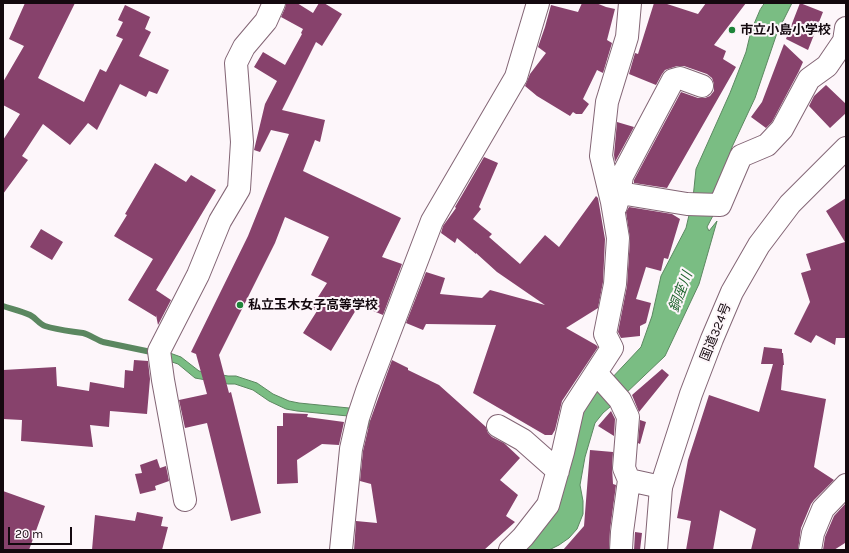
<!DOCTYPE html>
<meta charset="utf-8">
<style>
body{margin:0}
#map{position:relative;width:849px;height:553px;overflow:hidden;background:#fdf6fa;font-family:Karla,sans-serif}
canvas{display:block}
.frame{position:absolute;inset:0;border:4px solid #14090f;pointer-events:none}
.scale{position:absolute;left:8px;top:527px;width:64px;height:18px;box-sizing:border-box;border:2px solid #14090f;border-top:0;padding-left:5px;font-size:12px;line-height:14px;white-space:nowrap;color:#14090f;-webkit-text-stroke:3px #fdf6fa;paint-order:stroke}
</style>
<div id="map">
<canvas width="849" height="553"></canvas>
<div class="frame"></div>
<div class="scale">20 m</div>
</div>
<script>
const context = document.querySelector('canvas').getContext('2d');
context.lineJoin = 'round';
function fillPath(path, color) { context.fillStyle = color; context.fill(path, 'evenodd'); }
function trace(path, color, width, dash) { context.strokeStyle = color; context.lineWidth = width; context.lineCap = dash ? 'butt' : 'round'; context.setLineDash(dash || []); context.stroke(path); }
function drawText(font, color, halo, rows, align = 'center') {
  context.font = font + ' Karla,"Noto Sans JP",sans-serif'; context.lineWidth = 4; context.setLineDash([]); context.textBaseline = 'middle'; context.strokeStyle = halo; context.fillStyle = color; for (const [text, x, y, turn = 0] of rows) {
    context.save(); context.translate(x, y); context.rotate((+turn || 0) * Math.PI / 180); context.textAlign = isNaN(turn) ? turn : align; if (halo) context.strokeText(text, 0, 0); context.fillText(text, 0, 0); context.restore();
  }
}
const water = new Path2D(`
 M765,3h27l-15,30 -22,65 -23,49 -10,31 -5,30 -10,19 2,4 8,-10 -18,63 -34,72 -41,39 -21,18 -8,10 -10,34 -5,28 3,16v13l-6,15 -8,9 -10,7 -10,5h-31l64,-148 27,-21 32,-34 11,-31 9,-40 25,-48 7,-30 3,-29 34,-76 16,-41 5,-21 9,-21z
 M167,352l14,5 18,14 29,5h8l21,7 16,11 16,7 10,2 50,5 15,10 19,9 -3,4 -18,-6 -14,-9 -51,-5 -11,-2 -17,-8 -16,-11 -18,-6h-7l-33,-6 -17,-14 -12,-4z`);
fillPath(water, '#7abd83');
trace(water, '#5b8760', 1);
trace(new Path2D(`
 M3,306c9,3 19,5 27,9 6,3 9,9 15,11 12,4 25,5 38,7 5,1 14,7 20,9l53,11`), '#5b8760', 6);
fillPath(new Path2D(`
 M25,3h50l-37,75 46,24 16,-33 6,3 17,-33 -7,-3 7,-14 -5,-2 7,-15 25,12 -5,12 6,3 -12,24 30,14 -12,24 -8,-3 -3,6 -26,-13 -23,46 -9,-7 -18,22 -27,-21 -21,32 6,4 -25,34v-54l17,-26 -17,-9v-23l21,-36 -15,-7z
 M286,3h11l16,10 6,-10h5l18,11 -20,32 -6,-4 -34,68 43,10 -5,22 -5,-2 -12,31 98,47 -19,39 20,7 -19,51 -24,-10 -28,46 -28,-18 14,-22 -6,-3 16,-25 -16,-8 18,-38 -44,-20 -10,26 -56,112 10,38 2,-1 30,121 -30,8 -24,-98 -22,5 -6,-28 28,-6 -11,-40 -5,-2 57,-116 41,-102 -18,-4 -11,22 -6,-2 11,-46 12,-23 -23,-14 9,-15 22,13 17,-31 -1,-1 2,-4 -22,-12 4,-9z
 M582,3h14l10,4 9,2 -8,31 5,3 -9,30 -6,-3 -14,29 6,5 -7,10h-6l-3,-2 -3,4 -33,-20 -12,-10 5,-12 16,-21 -8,-6 7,-20 6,-22 27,7z
 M654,3h10l34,11 8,-11h40l-32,42 12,6 -3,8 13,8 -69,121 -33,-5v-3l47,-88 17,6h7l5,-2 4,-5v-7l-2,-6 -5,-4 -23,-8h-7l-12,4 -3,4 -6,11 -27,-11 6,-21 3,1z
 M800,3l23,9 -15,38 -22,-11z
 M784,44l19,18 -4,9 -27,51 -6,6 -15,-11 11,-15z
 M826,85l20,19v9l-16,15 -21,-22 5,-10z
 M617,122l17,5 -19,35 -1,-7z
 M484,157l14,6 -19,44 2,2 -8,10 19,15 -3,3 31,27 25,-29 14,12 37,-51 2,2 7,41 -2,43 -5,26 -32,20 30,17 2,2 -36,54 -7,29 -3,5h-7l-72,-42 23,-68 -70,-1 -3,6 -17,-7 20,-51 19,6 -5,16 42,4 8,-8 55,15 -48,-33 -21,-19v1l-19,-16 -2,5 -14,-10 2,-7 13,-18 -1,-1 10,-17z
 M155,163l31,19 5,-7 25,15 -60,100 15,10 -13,25 -2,-10v2l-28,-17 25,-41 -39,-23 13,-21 -2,-1z
 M846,198v140h-10l-1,7 -19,-10 -5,8 -17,-9 16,-32 -9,-29 10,-3 -5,-16 39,-12 -19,-31z
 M629,207l43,7 8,5 -12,40 -4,-1 -3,13 -15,-4 -10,32 15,4 -5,20 -6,3v10l-19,2 -3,-6 9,-46 3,-47 -4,-27z
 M41,229l22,13 -11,18 -22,-13z
 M764,347l18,2v4h1l1,12h-1l-2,25 45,9 -12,68 20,13 -20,20 -3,4 -10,24 -3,22h-47l5,-21 -36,-19 -7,40h-27l5,-29 -14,-3 11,-58 21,-65 50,17 14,-48h-12z
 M134,360l14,1 2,18 -3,35 -37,-3 -1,16 -19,-2 3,22 -72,-6 1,-21 -19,-1v-49l53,-3 1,19 32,5 1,-9 34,6 1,-18 8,1z
 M392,360l16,8v2l31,15 47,42 2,6 4,4 12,6 16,15 -20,22 18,15 -12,21 9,6 -31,28h-130l2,-29 21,2 -6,-39 -11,-3 3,-30 7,-30z
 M662,369l7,6 -30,37 -7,-17z
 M611,411l4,8 -1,17 -16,-10z
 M283,413l25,1 -1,3 37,5 -5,23 -17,-1 -25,16 1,23 -21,1v-58h6z
 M640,420l6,2 -6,22 -2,-1z
 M590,450l23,2 -1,15 1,17 3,1 -6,45 -1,20h-46l21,-24z
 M157,459l3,9 6,-2 3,15 -14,5 1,4 -16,4 -5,-20 7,-1 -2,-8z
 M3,491l42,15 -16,44h-26z
 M846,503v32l-1,8 -11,7h-11l2,-13 9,-21z
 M137,512l26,5 -2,9 7,1 -6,23h-70l3,-35 40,6z
 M635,532l7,1 -2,17h-6z`), '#87426c');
const minor = new Path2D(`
 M620,193l67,11 33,1 21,-49 26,-11 15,-16 27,-50 18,-13 17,-25 2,-13
 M616,206l3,-11 3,-19 51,-96 7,-2 22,8
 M596,373l24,27 8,17 -4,51 5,12 32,7
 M498,426l25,14 35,31
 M185,500l-22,-120 -4,-29 39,-76 22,-54 19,-32 3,-47 -6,-79 8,-16 22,-26 8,-18
 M341,550l10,-101 7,-31 9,-27 65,-170 84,-144 22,-74
 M510,550l13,-13 25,-32 15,-53 10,-44 39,-60 -7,-14 10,-50 3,-46 -6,-36 -11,-46 6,-54 20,-65 3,-34
 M621,550l1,-18 7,-52
 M810,550l3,-17 10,-24 23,-24`);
const highway = new Path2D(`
 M656,550l5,-63 30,-93 21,-55 20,-47 27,-47 31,-41 56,-56`);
trace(minor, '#836575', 24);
trace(highway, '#836575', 24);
trace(minor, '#fff', 22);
trace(highway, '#fff', 22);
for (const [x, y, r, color] of [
 [732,30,4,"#1d8439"],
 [240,305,4,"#1d8439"]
]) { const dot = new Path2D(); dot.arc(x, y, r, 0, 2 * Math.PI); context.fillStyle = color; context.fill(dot); trace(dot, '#fdf6fa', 1.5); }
drawText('bold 13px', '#14090f', '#fdf6fa', [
 ["市立小島小学校",740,30],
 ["私立玉木女子高等学校",248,305]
], 'left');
drawText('13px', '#14090f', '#fdf6fa', [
 ["国道324号",716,332,-68]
]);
drawText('italic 14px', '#20652f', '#fdf6fa', [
 ["銅座川",681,292,-70]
]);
</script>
